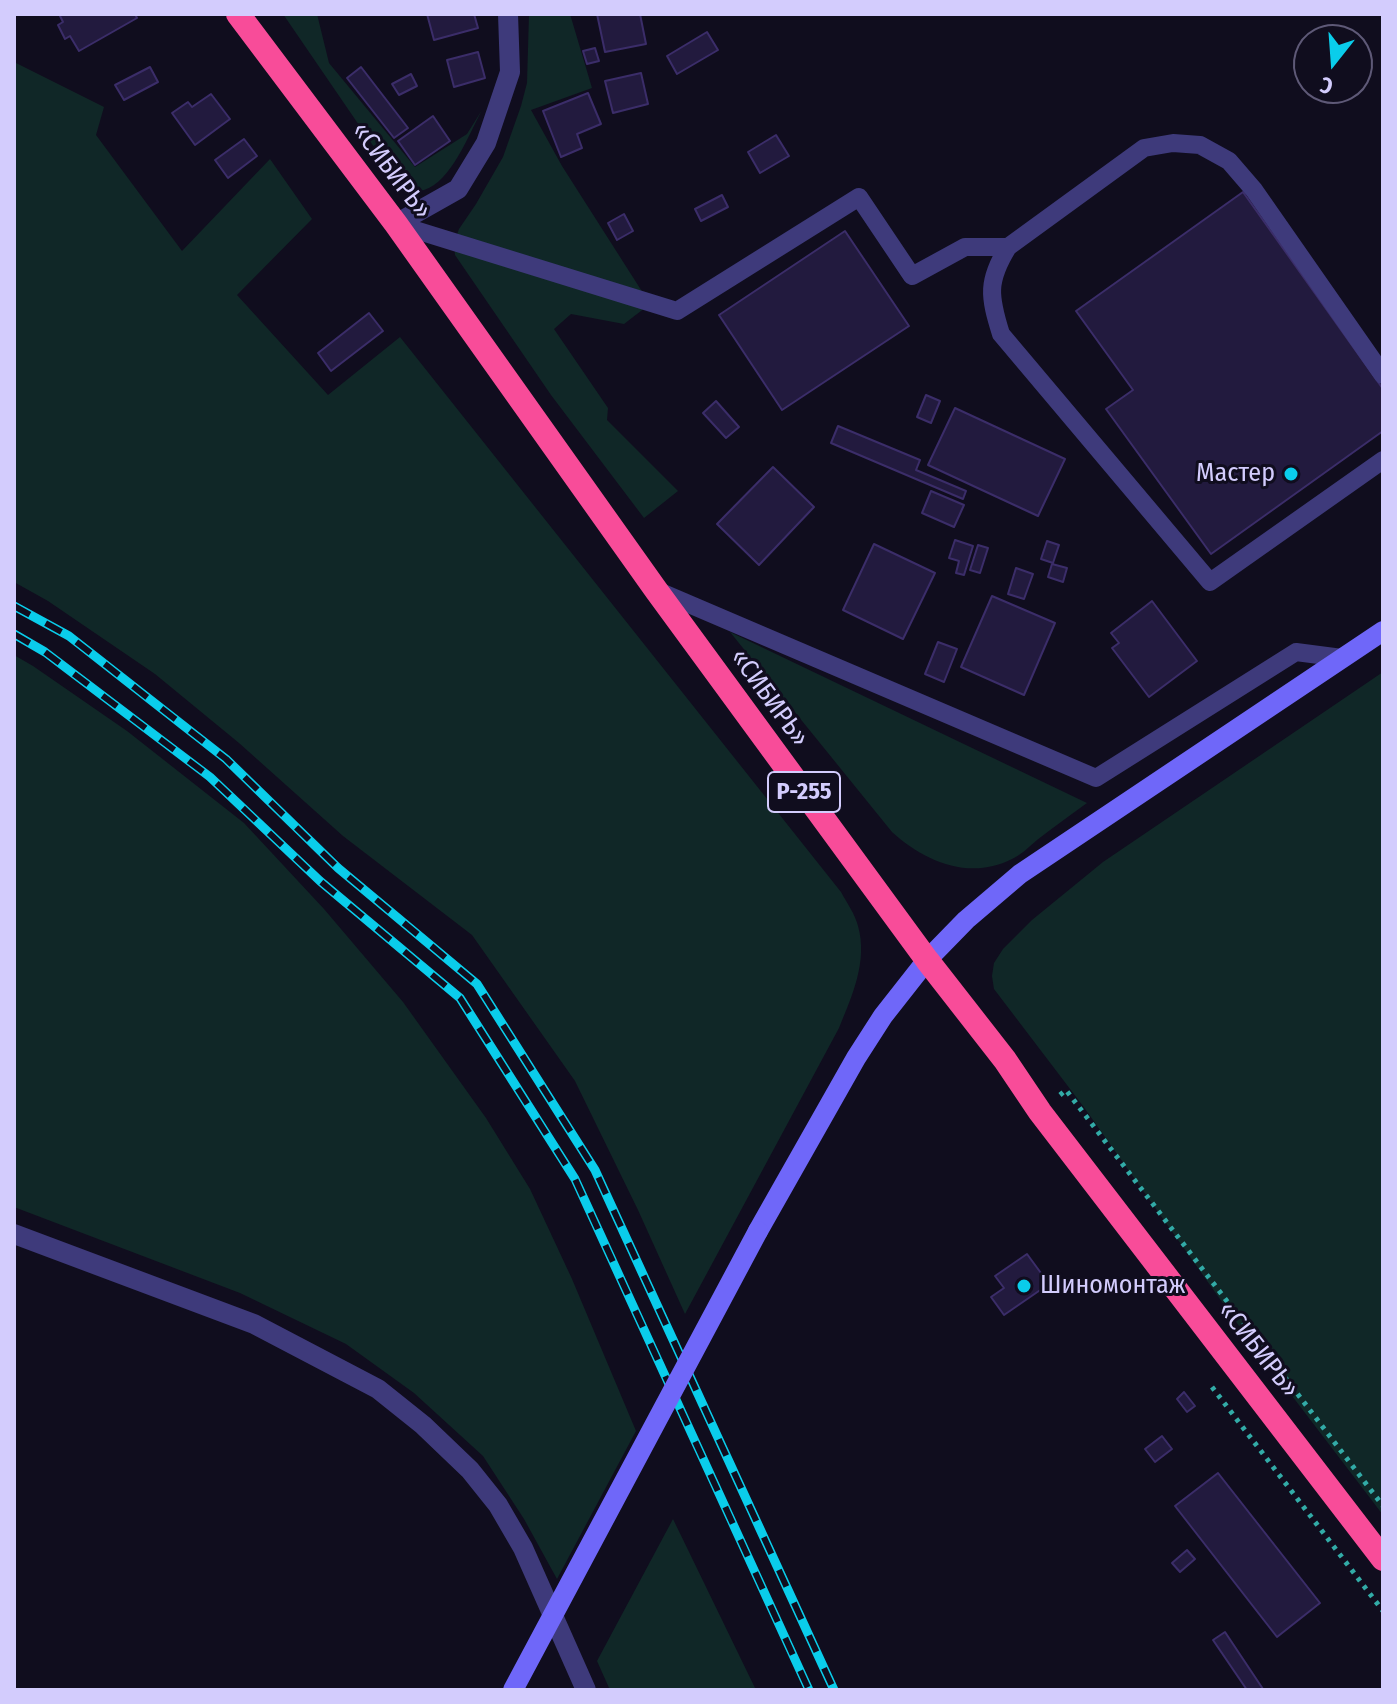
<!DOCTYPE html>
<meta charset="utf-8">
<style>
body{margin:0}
#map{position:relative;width:1397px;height:1704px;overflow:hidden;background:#100d1e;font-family:"Fira Sans Condensed",sans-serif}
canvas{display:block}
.frame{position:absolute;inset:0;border:16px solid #d3ccfd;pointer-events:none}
.north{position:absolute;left:1293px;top:24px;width:80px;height:80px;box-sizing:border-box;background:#100d1e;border:2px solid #5e5977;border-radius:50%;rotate:197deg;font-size:22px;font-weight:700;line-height:32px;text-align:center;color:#d3ccfd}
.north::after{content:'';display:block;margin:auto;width:28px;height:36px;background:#0acdeb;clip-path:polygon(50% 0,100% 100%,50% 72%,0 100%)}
</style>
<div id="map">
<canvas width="1397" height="1704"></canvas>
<div class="frame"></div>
<div class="north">С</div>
</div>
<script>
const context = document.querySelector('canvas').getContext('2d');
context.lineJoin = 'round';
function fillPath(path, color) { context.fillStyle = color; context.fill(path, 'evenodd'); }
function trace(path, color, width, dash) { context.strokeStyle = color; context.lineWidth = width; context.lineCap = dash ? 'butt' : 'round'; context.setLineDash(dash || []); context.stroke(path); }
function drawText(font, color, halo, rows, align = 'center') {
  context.font = font + ' "Fira Sans Condensed",sans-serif'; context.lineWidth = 6; context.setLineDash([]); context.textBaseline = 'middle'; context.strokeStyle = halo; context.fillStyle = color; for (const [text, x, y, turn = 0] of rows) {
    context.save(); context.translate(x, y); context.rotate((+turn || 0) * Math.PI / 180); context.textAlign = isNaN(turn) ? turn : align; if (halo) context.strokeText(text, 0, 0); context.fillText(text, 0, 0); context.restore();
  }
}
fillPath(new Path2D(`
 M283,14h34l12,49 86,104 52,-33 15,-24c-13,24 -31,72 -58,80 -9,3 -16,-1 -24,-5z
 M529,14h41l22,74 -61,22 31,56 88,138 -26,20 -53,-10 -17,15 54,79 -1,12 71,71 -34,27 -93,-123 -96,-140 -1,-12 5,-14 17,-25 27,-47 18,-51 6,-23z
 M14,62l90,45 -8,28 86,116 88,-92 42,60 -75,76 91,100 72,-58 441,555c6,11 14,22 17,34 10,35 -6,70 -19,102l-154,286 -47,-104 -63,-129 -103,-146 -129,-99 -104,-93 -84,-69 -107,-73 -34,-19z
 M730,632l357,171c-17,12 -34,25 -50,37 -8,7 -16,15 -25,19 -43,22 -88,2 -120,-27z
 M14,655l19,11 94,65 117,92 80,86 79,93 83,116 44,71 42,90 64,152 -79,148 -33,-60 -41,-63 -69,-63 -68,-49 -106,-51 -226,-86z
 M1383,672v843l-139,-182 -161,-227 -89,-117 -2,-13 2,-13 9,-14 29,-29 71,-58z
 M673,1519l83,171h-146l-13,-29z`), '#102727');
const building = new Path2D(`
 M59,14h76l2,4 -58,33 -9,-15 -5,3 -7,-14 5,-3z
 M427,14h47l4,14 -44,12z
 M597,14h43l6,30 -41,8z
 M707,32l11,18 -41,24 -10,-18z
 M595,48l4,13 -12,3 -4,-13z
 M478,52l7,26 -31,9 -7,-27z
 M150,67l8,15 -34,18 -9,-15z
 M361,67l47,61 -14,10 -47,-60z
 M641,73l7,31 -35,9 -8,-32z
 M411,74l6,12 -18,9 -7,-11z
 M588,93l13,31 -24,10 5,14 -21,9 -18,-46z
 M211,94l19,25 -35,26 -23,-32 16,-11 4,5z
 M433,116l17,25 -35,24 -17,-24z
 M776,135l13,21 -29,17 -12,-21z
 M244,139l13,17 -29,22 -13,-18z
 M1243,192l140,197v42l-172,123 -105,-145 27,-19 -57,-79z
 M722,195l6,12 -27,14 -6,-12z
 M624,214l9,17 -16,9 -9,-17z
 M845,231l64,95 -127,84 -63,-95z
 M369,313l14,18 -52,40 -13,-18z
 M926,395l14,6 -9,22 -14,-6z
 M716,401l23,26 -13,11 -23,-25z
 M955,408l110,51 -27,57 -110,-51z
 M838,426l82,34 -4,10 50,21 -3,8 -132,-56z
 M773,467l41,40 -55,58 -42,-41z
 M931,491l33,14 -10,22 -32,-14z
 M955,540l18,6 -9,29 -8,-2 3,-12 -10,-3z
 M1047,541l12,4 -6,18 -12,-4z
 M874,544l61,29 -32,66 -60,-29z
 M978,545l10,3 -8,25 -10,-3z
 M1052,564l15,4 -4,14 -15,-5z
 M1016,568l17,6 -9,25 -16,-5z
 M992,596l63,27 -31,72 -63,-28z
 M1152,601l45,60 -48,36 -37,-49 7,-5 -8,-10z
 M938,642l19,7 -13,33 -19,-8z
 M1027,1254l22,30 -45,31 -13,-18 13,-9 -9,-12z
 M1184,1392l11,14 -8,6 -10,-13z
 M1162,1436l10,13 -17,13 -10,-13z
 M1218,1473l102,130 -43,34 -102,-131z
 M1187,1550l8,9 -15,13 -8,-9z
 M1225,1632l38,57 -16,1 -34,-50z`);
fillPath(building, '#221a3e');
trace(building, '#3b2d69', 2);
trace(new Path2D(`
 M1060,1095l6,-5 317,416
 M1212,1387l171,224`), '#32aba7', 5, [4, 6]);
trace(new Path2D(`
 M396,224l281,87 182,-114 53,79 53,-29h43
 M1383,375l-129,-185 -25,-29 -29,-16 -27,-2 -29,5 -136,99c-21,34 -19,49 -7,87l209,248 173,-122
 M656,590l440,188 200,-126 46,6`), '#3e3a7b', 18);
trace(new Path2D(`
 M396,224l62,-35 28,-46 24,-71 -2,-58
 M14,1234l240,90 124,65 45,36 47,45 28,35 25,43 63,142`), '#3e3a7b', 20);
trace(new Path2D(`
 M758,1231l98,-173 27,-42 44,-56 39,-40 54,-46 363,-243`), '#6f67f9', 20);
trace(new Path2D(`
 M238,14l158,210 260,366 271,370 78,100 35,52 343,447`), '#f84c99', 24);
const rail = new Path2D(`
 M14,606l55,30 157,123 112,109 139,116 118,186 239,520
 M14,634l31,18 165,125 110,104 140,117 115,181 234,511`);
trace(rail, '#0acdeb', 9);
trace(rail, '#100d1e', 6, [18]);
trace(new Path2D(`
 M513,1690l245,-459`), '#6f67f9', 20);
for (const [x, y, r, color] of [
 [1291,474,8,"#0acdeb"],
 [1024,1286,8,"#0acdeb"]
]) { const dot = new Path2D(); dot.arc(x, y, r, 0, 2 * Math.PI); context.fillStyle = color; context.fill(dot); trace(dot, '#100d1e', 3); }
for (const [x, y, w] of [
 [804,792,72]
]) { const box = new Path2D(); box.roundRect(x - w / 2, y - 20, w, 40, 6); context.fillStyle = '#100d1e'; context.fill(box); trace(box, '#d3ccfd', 2); }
drawText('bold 24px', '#d3ccfd', null, [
 ["Р-255",804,792]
]);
drawText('26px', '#d3ccfd', '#100d1e', [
 ["«СИБИРЬ»",391,171,53],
 ["«СИБИРЬ»",769,698,54],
 ["«СИБИРЬ»",1258,1350,52]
]);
drawText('26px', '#d3ccfd', '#100d1e', [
 ["Мастер",1275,474],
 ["Шиномонтаж",1040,1286,"left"]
], 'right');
</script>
